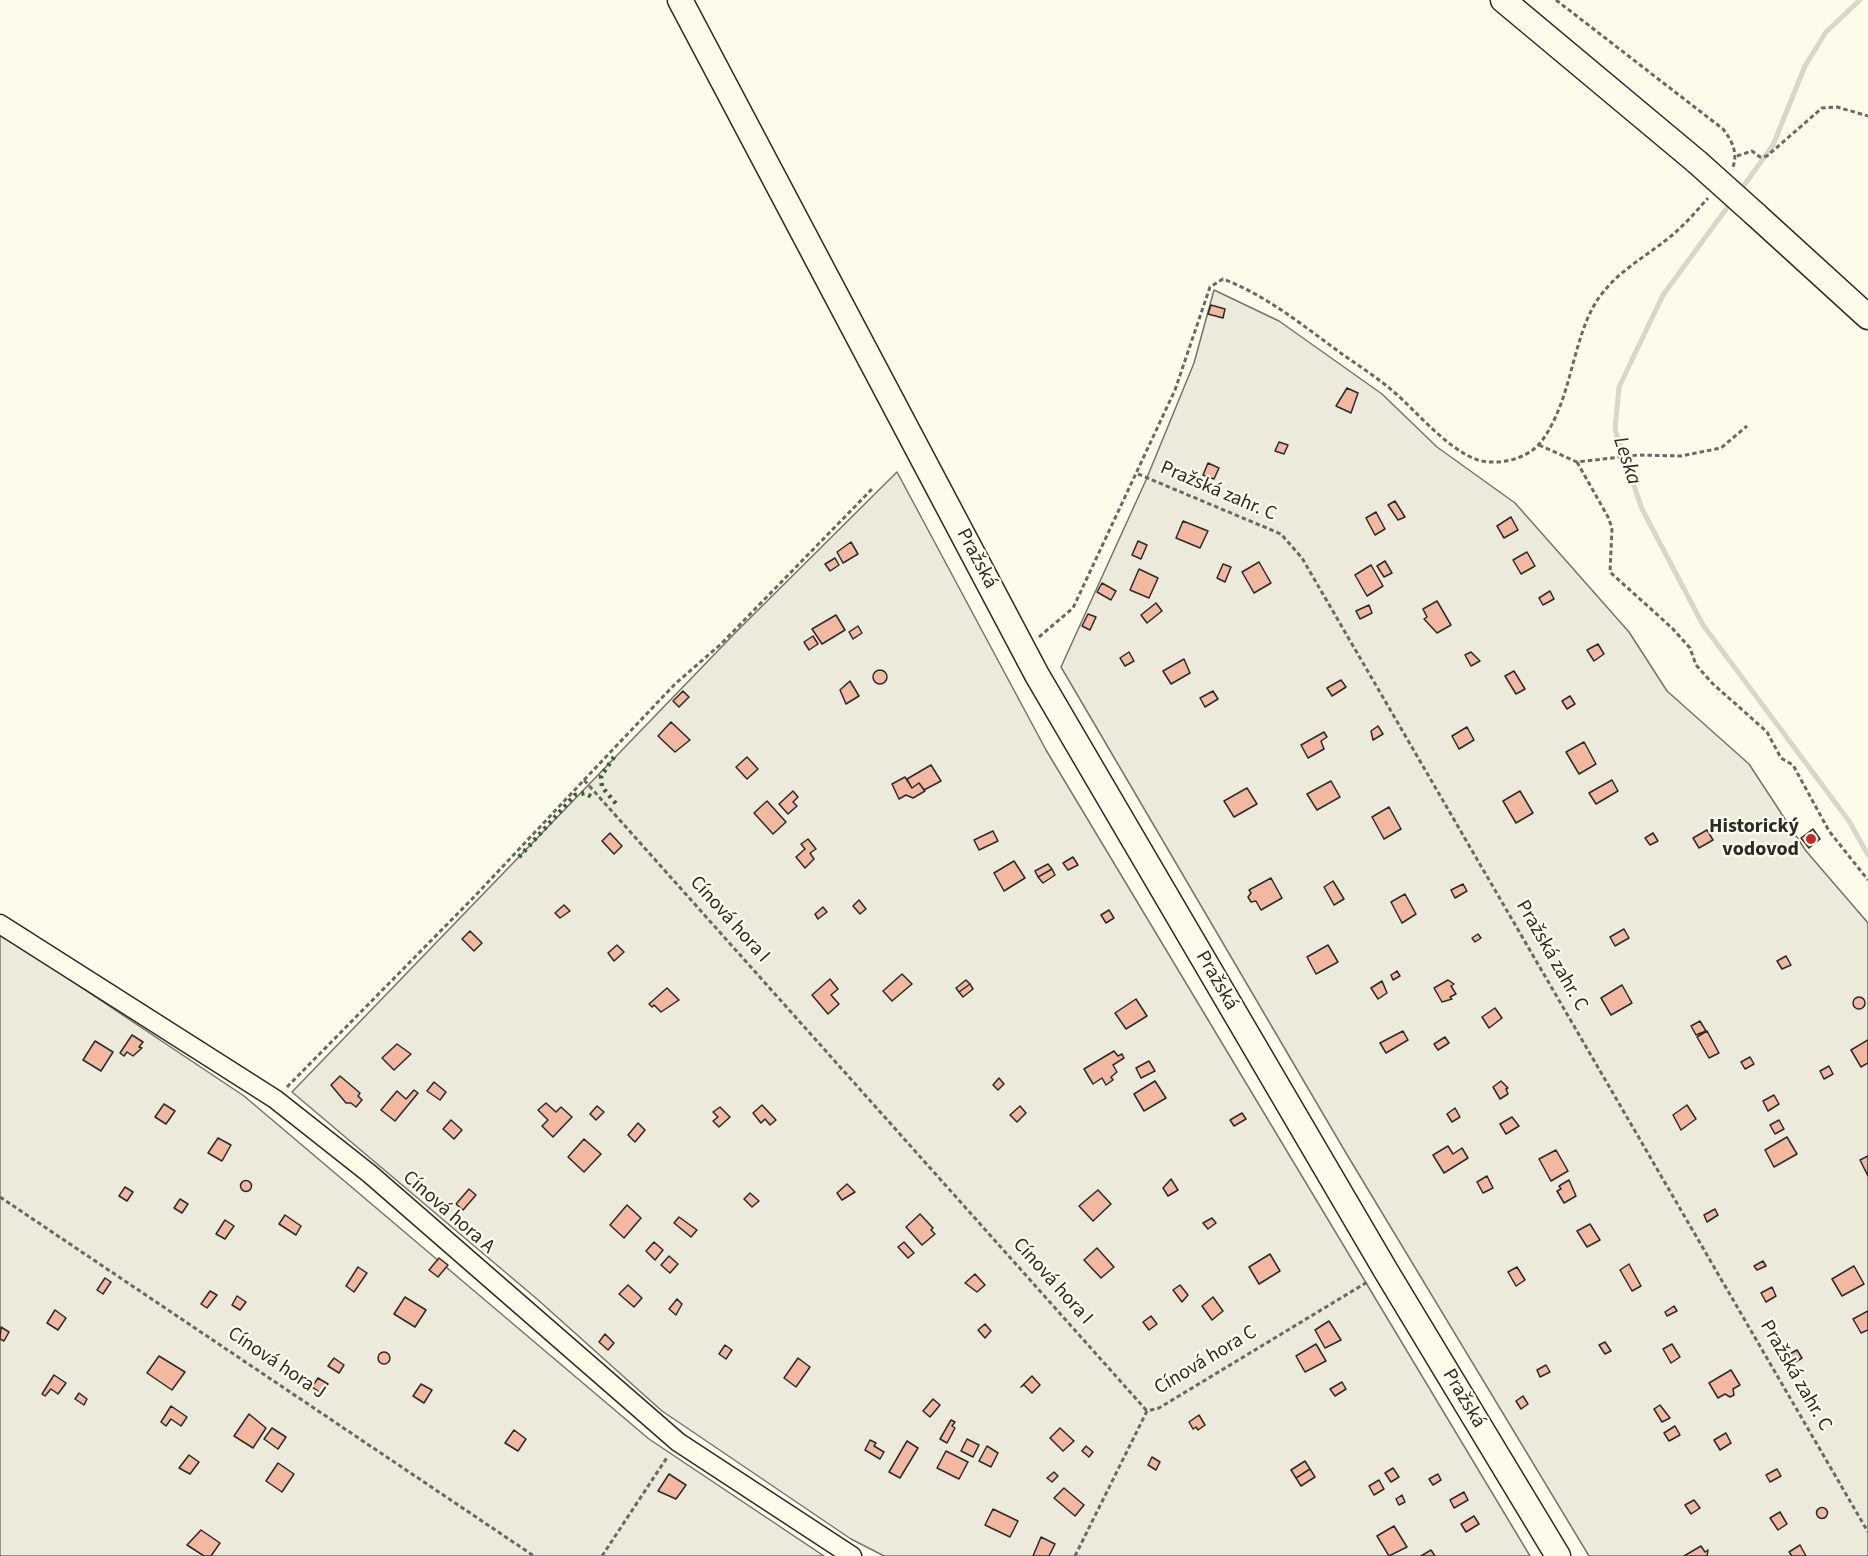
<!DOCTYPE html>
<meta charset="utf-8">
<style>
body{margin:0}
canvas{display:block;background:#fdfbea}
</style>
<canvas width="1868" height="1556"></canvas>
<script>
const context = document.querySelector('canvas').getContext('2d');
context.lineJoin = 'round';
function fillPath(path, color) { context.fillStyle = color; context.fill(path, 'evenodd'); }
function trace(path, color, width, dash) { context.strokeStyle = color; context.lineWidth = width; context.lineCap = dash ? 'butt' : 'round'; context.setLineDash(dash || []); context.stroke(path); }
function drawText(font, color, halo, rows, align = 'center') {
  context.font = font + ' "Source Sans 3",sans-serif'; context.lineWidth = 4.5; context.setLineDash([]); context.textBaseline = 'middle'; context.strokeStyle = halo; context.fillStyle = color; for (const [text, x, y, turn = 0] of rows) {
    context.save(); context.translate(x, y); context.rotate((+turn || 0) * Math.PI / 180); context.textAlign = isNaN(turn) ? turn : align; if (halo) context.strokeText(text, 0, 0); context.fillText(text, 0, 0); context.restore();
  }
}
const green = new Path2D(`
 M1214,290l65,31 103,73 55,53 78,56 114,129 38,59 82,73 57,87 62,72v633h-279l-243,-403 -285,-486 85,-187 48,-117z
 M897,472l149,278 484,806h-646l-33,-17 -189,-128 -125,-112 -245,-207 444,-460z
 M0,933l244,163 405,343 175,117h-824z`);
fillPath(green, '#ecebdb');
trace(green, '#74746e', 1.5);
trace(new Path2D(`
 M1740,191l33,-46 32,-79 21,-34 34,-32
 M1732,201l-69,94 -44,92 -4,43 27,79 61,116 146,196 19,34`), '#d8d7c9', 5);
const building = new Path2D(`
 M1211,305l14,4 -2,9 -15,-4z
 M1347,388l11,5 -7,20 -15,-7z
 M1279,442l9,3 -4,9 -9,-3z
 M1208,463l11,5 -5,11 -11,-4z
 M1395,501l10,16 -7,3 -10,-15z
 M1376,512l9,17 -10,6 -9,-17z
 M1511,517l7,13 -14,8 -7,-12z
 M1183,521l25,10 -8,17 -24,-10z
 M1138,541l9,4 -6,14 -9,-4z
 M851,542l7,12 -15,9 -6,-11z
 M1527,552l8,14 -14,8 -8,-14z
 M835,558l4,7 -9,6 -5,-7z
 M1385,561l7,12 -8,4 -7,-11z
 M1259,562l12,21 -17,10 -12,-21z
 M1223,564l8,3 -6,15 -8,-4z
 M1371,565l12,21 -16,10 -12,-21z
 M1139,569l19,9 -9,20 -19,-8z
 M1102,583l14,8 -5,9 -14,-8z
 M1550,591l4,8 -11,6 -4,-7z
 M1437,601l14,24 -14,8 -13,-14 3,-2 -4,-8z
 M1156,603l6,8 -15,12 -6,-8z
 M1369,605l3,8 -12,6 -4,-8z
 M1088,614l8,3 -6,13 -8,-4z
 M836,615l9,15 -23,14 -10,-15z
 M858,626l4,7 -9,6 -4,-7z
 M813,636l5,8 -9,6 -5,-8z
 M1598,644l6,10 -10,7 -7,-11z
 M1129,652l5,9 -9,5 -5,-8z
 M1471,652l9,9 -9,5 -6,-11z
 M1184,659l6,14 -19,11 -8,-13z
 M873 677a7 7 0 1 1 14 0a7 7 0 1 1-14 0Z
 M1514,671l11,18 -9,5 -11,-18z
 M1341,680l5,7 -14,9 -5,-8z
 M850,681l9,15 -13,8 -6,-14z
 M683,691l6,6 -10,10 -6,-6z
 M1213,691l5,8 -13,8 -5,-9z
 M1570,696l5,8 -8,5 -5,-8z
 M671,722l19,18 -15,12 -17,-16z
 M1378,726l5,8 -10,6 -2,-9z
 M1467,727l7,13 -15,9 -7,-13z
 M1324,732l3,5 -6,4 3,8 -16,9 -7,-13z
 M1584,742l12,22 -17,10 -13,-22z
 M747,757l11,12 -11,10 -11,-12z
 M931,765l10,16 -17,9 -5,-7 -7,5 -5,-9z
 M905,777l7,11 7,-5 6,8 -12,7 -7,-3 -7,4 -7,-15z
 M1612,780l6,11 -22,13 -7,-11z
 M1331,781l9,16 -23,13 -10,-16z
 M1247,788l10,16 -23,13 -10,-16z
 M793,791l5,6 -5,5 4,4 -9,8 -9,-10z
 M1520,791l13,22 -17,10 -13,-22z
 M767,801l19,21 -13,12 -19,-21z
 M1389,807l12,22 -17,10 -12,-22z
 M1813,829l7,10 -11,9 -8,-10z
 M1707,830l6,10 -14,8 -6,-10z
 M993,831l5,10 -19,9 -5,-10z
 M610,833l12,13 -8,8 -12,-13z
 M1653,833l5,8 -8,4 -5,-7z
 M808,839l8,10 -6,4 4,6 -9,9 -9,-11 9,-8 -4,-5z
 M1073,857l5,8 -10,5 -5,-7z
 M1014,861l11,17 -21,13 -10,-18z
 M1048,864l4,5 -14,8 -3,-6z
 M1052,869l3,6 -12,8 -5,-6z
 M1271,878l11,20 -21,12 -5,-9 -5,1 -3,-5 3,-4 -2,-3z
 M1333,881l11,18 -10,6 -10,-18z
 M1463,884l4,7 -12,7 -4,-8z
 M1405,894l11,20 -14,9 -11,-21z
 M859,900l7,9 -6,5 -7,-8z
 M564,905l6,6 -10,7 -5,-5z
 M823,907l4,5 -9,7 -3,-5z
 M1109,910l5,8 -8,5 -5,-8z
 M1624,929l5,9 -14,8 -5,-9z
 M470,931l12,12 -8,8 -12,-12z
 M1478,934l3,4 -6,4 -3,-4z
 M617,945l7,7 -10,9 -6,-8z
 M1328,945l10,17 -22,12 -9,-17z
 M1786,956l5,9 -9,4 -5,-8z
 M1397,971l3,5 -7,4 -2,-5z
 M902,974l10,10 -20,17 -9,-10z
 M830,979l8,10 -7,6 8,9 -11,10 -16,-19z
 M966,980l4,4 -11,8 -3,-4z
 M1448,980l6,4 -3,2 5,8 -6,3 2,2 -10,3 -8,-14z
 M1382,981l5,12 -9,6 -7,-11z
 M970,984l3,5 -10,8 -4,-5z
 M1622,985l10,18 -21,12 -10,-17z
 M667,988l12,12 -18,12 -7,-7 -2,2 -3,-3z
 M1853 1003a6 6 0 1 1 12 0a6 6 0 1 1-12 0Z
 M1136,999l11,17 -21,13 -11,-16z
 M1495,1008l7,10 -13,10 -7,-11z
 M1700,1021l6,10 -10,4 -5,-9z
 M1403,1031l5,9 -22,13 -6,-10z
 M1707,1031l12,22 -10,5 -12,-21z
 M132,1035l11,7 -4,5 3,1 -9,8 -6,-4 -3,4 -4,-3z
 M1445,1037l4,6 -11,7 -4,-6z
 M1868,1040v23l-7,4 -10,-17z
 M95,1041l18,11 -12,19 -18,-11z
 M397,1044l14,10 -17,16 -12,-12z
 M1114,1051l4,5 4,-2 2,4 -11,7 4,7 -6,5 2,3 -7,5 -4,-7 -9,6 -9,-15z
 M1750,1057l4,7 -9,5 -4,-7z
 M1149,1061l6,10 -14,7 -5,-10z
 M1829,1066l4,8 -9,5 -4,-8z
 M340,1076l20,17 -2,3 4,4 -6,7 -5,-4h-5l-15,-18z
 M999,1078l5,6 -6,6 -5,-5z
 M1155,1081l11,17 -22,13 -10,-17z
 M1501,1081l7,7 -2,1 2,5 -8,5 -7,-12z
 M434,1082l12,10 -6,8 -13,-9z
 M414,1090l4,3 -23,28 -14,-11 16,-19 9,8z
 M1774,1095l5,9 -11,7 -5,-10z
 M546,1103l10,9 5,-5 11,10 -19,20 -11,-11 6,-6 -10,-10z
 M164,1104l11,7 -9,13 -11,-7z
 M762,1105l14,15 -6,5 -5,-6 -4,4 -8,-10z
 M1687,1105l9,14 -15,11 -8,-15z
 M597,1106l7,6 -8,8 -6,-6z
 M1020,1106l6,7 -9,9 -7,-7z
 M720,1107l10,10 -11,10 -6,-6 5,-4 -5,-5z
 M1455,1108l5,9 -8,5 -5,-8z
 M1242,1113l4,6 -12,7 -4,-6z
 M1512,1117l7,9 -13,8 -6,-10z
 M451,1120l11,10 -8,9 -11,-10z
 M1779,1120l5,9 -9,5 -5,-9z
 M638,1123l7,7 -10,12 -7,-7z
 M1787,1137l10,17 -23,13 -9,-17z
 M218,1138l13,7 -9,16 -14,-8z
 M584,1139l17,15 -17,18 -16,-15z
 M1448,1146l5,8 9,-6 6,10 -24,15 -11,-18z
 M1556,1150l12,21 -17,10 -12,-22z
 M1868,1156v20l-8,-16z
 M1487,1176l6,12 -10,5 -6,-11z
 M1171,1179l7,11 -10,6 -5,-8z
 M1569,1180l7,16 -12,7 -7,-12 4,-2 -2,-3z
 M240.5 1186a5.5 5.5 0 1 1 11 0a5.5 5.5 0 1 1-11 0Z
 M847,1184l8,8 -13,8 -5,-7z
 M125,1187l8,5 -6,9 -8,-5z
 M469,1189l7,6 -13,15 -7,-6z
 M1098,1190l13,14 -18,17 -14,-15z
 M750,1193l9,8 -7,6 -8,-8z
 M180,1199l8,5 -6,9 -8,-5z
 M627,1205l14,13 -17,20 -14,-13z
 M1715,1209l3,6 -11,7 -3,-7z
 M920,1214l13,14 -2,2 4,4 -13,11 -16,-18z
 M285,1215l16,11 -5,9 -17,-11z
 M679,1217l18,13 -6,7 -17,-14z
 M1212,1218l4,5 -8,6 -5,-6z
 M225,1220l9,6 -9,13 -9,-5z
 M1590,1224l10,16 -13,7 -10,-16z
 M654,1242l9,8 -8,10 -9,-9z
 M904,1242l10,11 -6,5 -10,-11z
 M1097,1248l17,19 -13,11 -17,-18z
 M1270,1254l10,17 -21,13 -10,-17z
 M669,1256l9,8 -8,9 -9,-8z
 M439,1258l9,7 -10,12 -9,-7z
 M1763,1261l3,5 -9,4 -3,-4z
 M1629,1264l12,22 -9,5 -12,-21z
 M1854,1266l10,18 -22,12 -10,-17z
 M358,1267l9,6 -13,19 -8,-6z
 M1517,1267l8,13 -9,6 -8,-14z
 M975,1274l10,11 -8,7 -12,-9z
 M105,1278l6,4 -8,12 -6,-4z
 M628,1285l14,13 -8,9 -15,-13z
 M1180,1285l8,10 -6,7 -9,-12z
 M1772,1287l4,9 -10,6 -5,-9z
 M210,1291l7,4 -10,13 -6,-4z
 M237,1296l9,6 -6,8 -8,-5z
 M405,1297l21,13 -11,17 -21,-13z
 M1213,1297l10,14 -11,9 -10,-14z
 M677,1299l5,5 -6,11 -7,-6z
 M1674,1306l3,5 -10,5 -2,-4z
 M55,1310l11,8 -8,12 -11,-7z
 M1868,1311v19l-7,3 -8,-14z
 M1151,1316l6,8 -8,6 -6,-8z
 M1329,1321l12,19 -16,8 -10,-18z
 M985,1324l6,7 -6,7 -7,-8z
 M1,1327l8,5 -5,9 -4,-2z
 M605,1334l9,9 -6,7 -9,-8z
 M1605,1342l6,9 -6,3 -6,-9z
 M1316,1344l10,17 -21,11 -9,-16z
 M1672,1344l8,13 -9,6 -8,-14z
 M725,1345l7,5 -6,9 -7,-5z
 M1797,1350l5,8 -13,8 -5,-9z
 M378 1358a6 6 0 1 1 12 0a6 6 0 1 1-12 0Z
 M159,1356l26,16 -13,18 -25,-17z
 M334,1358l10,7 -5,8 -11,-7z
 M798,1358l12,9 -14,20 -12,-9z
 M1546,1365l4,7 -10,5 -3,-7z
 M1731,1370l9,15 -7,4 1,6 -4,2 -5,-3 -7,4 -9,-15z
 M54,1375l12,8 -8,11 -7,-5 -6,7 -3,-2z
 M1032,1376l8,9 -8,8 -8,-8 -3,2z
 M318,1378l10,6 -7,9 -9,-6z
 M1342,1382l4,7 -11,7 -5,-7z
 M421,1384l11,6 -8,13 -11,-7z
 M79,1393l8,6 -3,6 -9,-6z
 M1523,1396l5,8 -7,5 -5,-8z
 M933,1399l7,6 -10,12 -7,-6z
 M1660,1405l10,13 -8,4 -8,-13z
 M171,1406l16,11 -6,9 -10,-7 -5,7 -5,-4z
 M249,1414l17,14 -13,20 -19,-12z
 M1199,1415l6,10 -7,5 -2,-3 -3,2 -4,-7z
 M951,1420l4,2 -3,4 3,2 -8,15 -7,-4z
 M1675,1426l5,9 -11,6 -5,-8z
 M272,1428l14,9 -8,12 -14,-10z
 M1060,1428l14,13 -11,10 -13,-13z
 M514,1430l12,9 -8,12 -13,-8z
 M1726,1433l5,10 -11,7 -6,-10z
 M967,1439l12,6 -6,12 -12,-6z
 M870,1440l6,3 -2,3 10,6 -4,7 -15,-9z
 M907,1441l11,7 -18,30 -11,-6z
 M987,1446l11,7 -7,14 -12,-6z
 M1086,1446l7,6 -4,5 -7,-6z
 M946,1451l22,11 -9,17 -22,-11z
 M189,1455l10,7 -9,12 -11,-6z
 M1152,1457l8,5 -4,8 -8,-5z
 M1305,1461l5,8 -14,9 -5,-8z
 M278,1463l16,11 -12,18 -16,-11z
 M1393,1468l6,9 -8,5 -6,-9z
 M1310,1469l5,8 -14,9 -5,-8z
 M1777,1469l4,7 -11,6 -4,-7z
 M1054,1472l4,4 -6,6 -5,-4z
 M669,1474l17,11 -10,14 -18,-8z
 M1438,1474l3,6 -8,5 -4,-6z
 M1379,1480l5,9 -10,6 -5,-9z
 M1064,1488l20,17 -9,11 -21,-18z
 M1464,1492l4,8 -14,8 -4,-8z
 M1402,1495l3,7 -6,3 -3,-6z
 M1694,1500l6,8 -9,6 -6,-9z
 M1816.5 1513a5.5 5.5 0 1 1 11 0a5.5 5.5 0 1 1-11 0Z
 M993,1509l25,12 -8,16 -25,-12z
 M1780,1512l7,12 -9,6 -8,-12z
 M1474,1516l5,8 -13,8 -5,-8z
 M1394,1526l13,21 -18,9 -12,-20z
 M201,1530l19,13 -9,13h-7l-17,-11z
 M1041,1537l14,7 -6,12h-16z
 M1800,1545l6,11h-14l-3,-4z
 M1701,1546l4,6 3,-2 -1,6h-23z
 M1431,1550l4,6h-14z`);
fillPath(building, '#f2b8a0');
trace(building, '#2b2b2b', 1.5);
const minor = new Path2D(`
 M0,924l275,175 95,75 308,268 174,114`);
const major = new Path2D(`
 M680,0l357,675 349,596 172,285
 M1503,0l194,162
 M1755,214l113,103`);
trace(minor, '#2b2b2b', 21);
trace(major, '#2b2b2b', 27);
trace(new Path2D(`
 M1556,0l167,129c9,12 15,23 10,38
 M1737,156l15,-5 8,6 7,-1 55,-48 15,-1 31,9
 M1539,445l38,17 61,-7 43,1 40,-8 26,-22
 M1577,462l31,55 4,11 -2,44 62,56 18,20 6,17 16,18 55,49 14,26 12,7 36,66 39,49
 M1138,474l143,60 21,24 566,974
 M1039,637l34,-29 102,-218 35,-103 13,-8c43,16 82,48 119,75 17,12 36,24 52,38 23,20 54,58 84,68 20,6 50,-1 63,-18 32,-43 30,-102 57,-143 23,-33 55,-45 82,-71 10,-9 19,-20 28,-30
 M584,780l91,-96 46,-40 151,-155
 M287,1087l187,-190 110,-117 563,631
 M0,1197l534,359
 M602,1556l66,-100
 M1075,1556l72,-145 12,-3 210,-127`), '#6a6964', 3, [4.5, 3]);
trace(minor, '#fdfbea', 18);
trace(major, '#fdfbea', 24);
const majorBridge = new Path2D(`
 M1697,162l58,52`);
trace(majorBridge, '#2b2b2b', 27, []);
trace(majorBridge, '#fdfbea', 24);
trace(new Path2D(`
 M614,757l-13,19 1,11 16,19
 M519,857l56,-62 10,-2 7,4`), '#34623c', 4.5, [3, 4.5]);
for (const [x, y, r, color] of [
 [1811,839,6,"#c62828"]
]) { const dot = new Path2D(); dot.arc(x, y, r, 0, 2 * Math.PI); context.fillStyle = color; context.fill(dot); trace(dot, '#fdfbea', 2); }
drawText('20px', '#2b2b2b', '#fdfbea', [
 ["Pražská zahr. C",1218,492,23],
 ["Pražská",976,559,62],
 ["Cínová hora I",729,920,48],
 ["Pražská zahr. C",1551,956,60],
 ["Pražská",1216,981,60],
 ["Cínová hora A",448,1213,41],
 ["Cínová hora I",1052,1282,48],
 ["Cínová hora C",1206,1361,-31],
 ["Cínová hora J",276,1364,34],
 ["Pražská zahr. C",1795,1376,60],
 ["Pražská",1463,1399,59]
]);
drawText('bold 20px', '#2b2b2b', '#fdfbea', [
 ["Historický",1799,828],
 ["vodovod",1799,851]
], 'right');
drawText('italic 21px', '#2b2b2b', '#fdfbea', [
 ["Leska",1626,461,72]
]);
</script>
